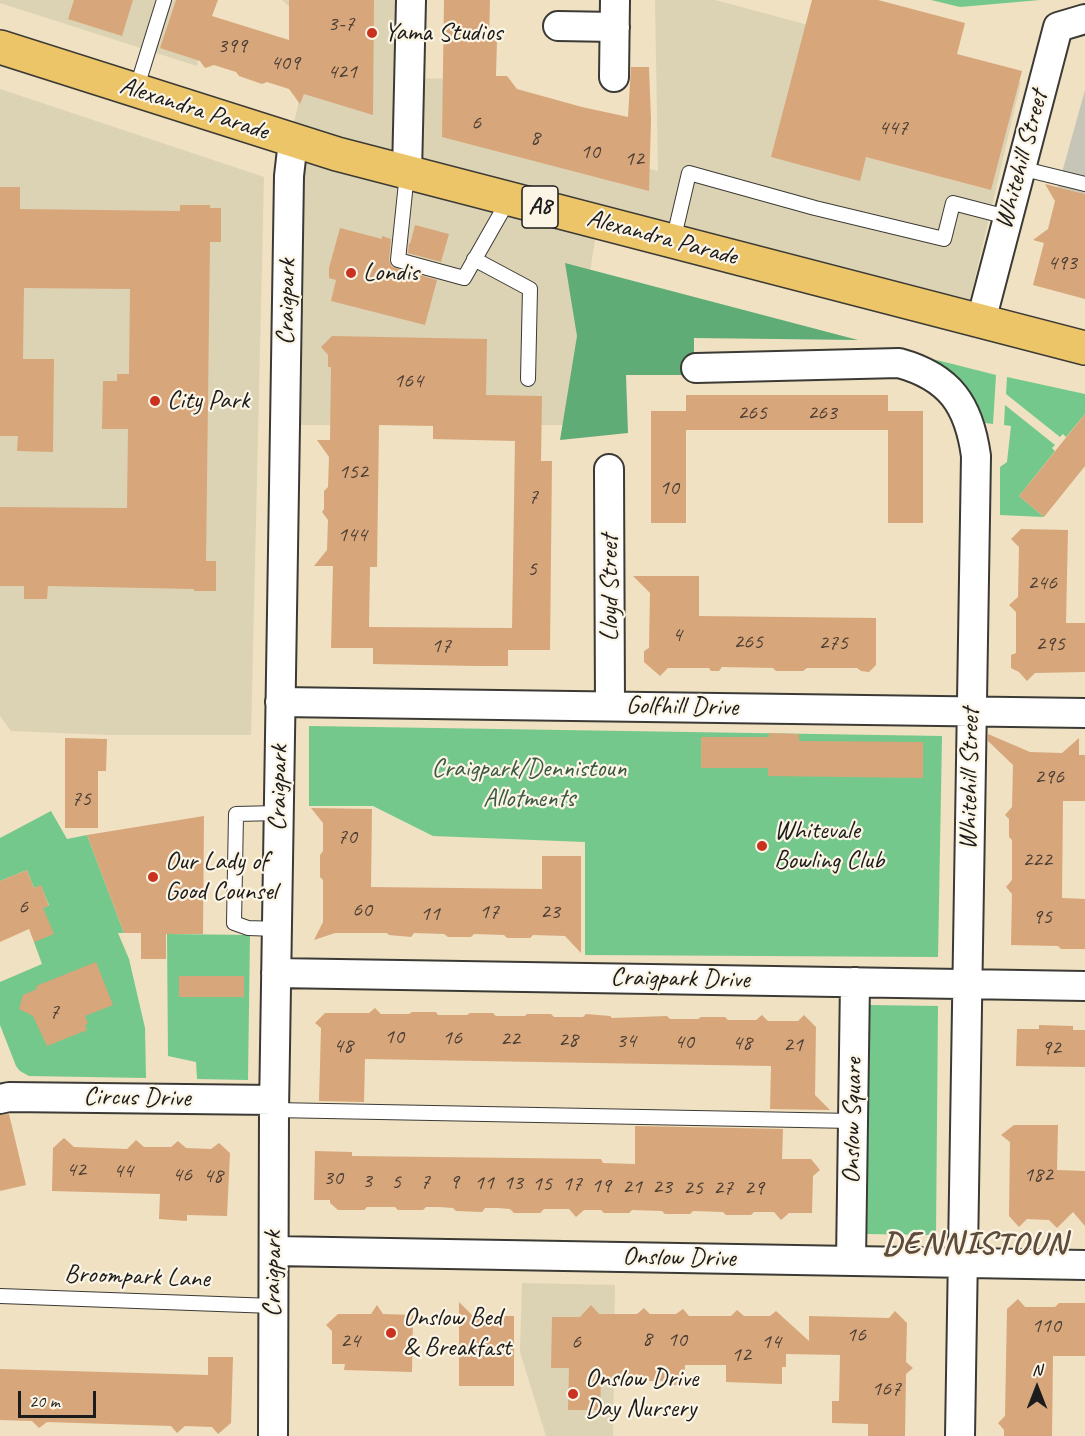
<!DOCTYPE html>
<style>
body{margin:0}
#map{position:relative;width:1085px;height:1436px;overflow:hidden;background:#efe1c1;font-family:Caveat,sans-serif}
canvas{display:block}
.north{position:absolute;left:1007px;top:1358px;width:60px;height:60px;-webkit-text-stroke:4px #fcf5e5;paint-order:stroke;rotate:0deg;font-size:16px;font-weight:700;line-height:24px;text-align:center;color:#1c1c1c}
.north::after{content:'';display:block;margin:auto;width:21px;height:27px;background:#1c1c1c;clip-path:polygon(50% 0,100% 100%,50% 72%,0 100%)}
.scale{position:absolute;left:18px;top:1391px;width:78px;height:27px;box-sizing:border-box;border:3px solid #1c1c1c;border-top:0;padding-left:8px;font-size:18px;line-height:21px;white-space:nowrap;color:#1c1c1c;-webkit-text-stroke:4px #fcf5e5;paint-order:stroke}
</style>
<div id="map">
<canvas width="1085" height="1436"></canvas>
<div class="north">N</div>
<div class="scale">20 m</div>
</div>
<script>
const context = document.querySelector('canvas').getContext('2d');
context.lineJoin = 'round';
function fillPath(path, color) { context.fillStyle = color; context.fill(path, 'evenodd'); }
function trace(path, color, width, dash) { context.strokeStyle = color; context.lineWidth = width; context.lineCap = dash ? 'butt' : 'round'; context.setLineDash(dash || []); context.stroke(path); }
function drawText(font, color, halo, rows, align = 'center') {
  context.font = font + ' Caveat,sans-serif'; context.lineWidth = 4.5; context.setLineDash([]); context.textBaseline = 'middle'; context.strokeStyle = halo; context.fillStyle = color; for (const [text, x, y, turn = 0] of rows) {
    context.save(); context.translate(x, y); context.rotate((+turn || 0) * Math.PI / 180); context.textAlign = isNaN(turn) ? turn : align; if (halo) context.strokeText(text, 0, 0); context.fillText(text, 0, 0); context.restore();
  }
}
fillPath(new Path2D(`
 M0,0h208l-11,66 -197,-63z
 M282,0h125v78l56,1 5,42 190,50 -3,-171h60l306,82 -55,234 -368,-94 -33,203h-281l7,-289 24,-105z
 M0,89l264,88 -13,558h-141l-99,-4 -11,-15z
 M522,1283l93,2 -2,151h-67l-26,-84z`), '#dcd3b4');
fillPath(new Path2D(`
 M1085,90v104l-27,-7z`), '#c6c5b8');
fillPath(new Path2D(`
 M931,0h109l-80,7z
 M901,351l95,24 -3,49 -15,-2z
 M1007,377l78,17v20l-19,23 -3,-3 -3,3 -54,-43z
 M1005,405l50,40 -3,3 3,3 -36,45 25,21 -44,-2v-48l7,-5 4,-36 -7,-1z
 M309,726l633,10 -4,221 -353,-2v-113l-152,-6 -60,-30h-64z
 M51,811l16,28 20,-4 37,98h-6l11,26 16,69 1,50 -117,-2 -9,-5 -4,-5 -16,-41v-43l42,-18 -8,-22 9,-34 6,-3 -8,-19 -7,2 -7,-18 -27,11v-43z
 M167,934l83,1 -2,145 -51,-1 -1,-17 -28,-6z
 M870,1005l68,1 -2,229 -69,-1z`), '#74c88b');
fillPath(new Path2D(`
 M565,263l293,77 -164,-2v37h-68l2,58 -68,7 17,-104z`), '#5fac77');
fillPath(new Path2D(`
 M74,0h59l-11,36 -54,-17z
 M176,0h42l-6,16 77,24v-40h85l-1,115 -69,-21 -4,10 -11,-15 -22,-7 -5,2 -23,-8 -3,-4 -22,-7 -9,3 -5,-7 -40,-13z
 M444,0h46l-1,39h8l-1,37h11l10,13 65,18 46,10 3,-50h18l2,53 -2,71 -207,-54z
 M812,0h66l87,23 -8,31 65,17 -31,119 -125,-33 -6,24 -89,-24z
 M1045,184l40,10v105l-52,-14 11,-42 -11,-3 15,-11 7,-28z
 M0,187h20v22l160,2v-6h30v3h11v34h-11l-4,319h10v30h-22v-2l-146,-3 -1,13h-23v-13h-24v-79l127,1 1,-79h-26l1,-48h14v-7h12l1,-85 -106,-1 -1,71h31l-1,93 -36,-1 1,-15h-18z
 M415,225l34,9 -8,28 -33,-9 1,-10 1,1z
 M340,228l42,11v-3l9,3 -2,21 3,7 45,13 -12,45 -94,-24 5,-21 -7,-2v-10z
 M332,336l155,3 -1,56 56,1 -1,65h11l-2,189h-42v16h-32l-103,-2v-16h-42l2,-82h-19l13,-16 1,-30 -6,-8 2,-3v-18l4,-4 1,-30 -12,-17h13l1,-73h-3v-12l-7,-8zM379,425l54,1v13l82,2 -3,187 -143,-1 1,-60h7z
 M686,395h202v16h35v112h-35v-93h-202v93h-35v-112h35z
 M1085,414v52l-41,51 -25,-21z
 M1021,529l47,1 -2,93h19v49l-50,1 -8,8 -8,-9 -8,-4v-13l5,-2v-41l-7,-7 9,-8 1,-50 -8,-8z
 M633,576h66v40l177,2v47l-7,7 -8,-1 -4,-3h-50l-4,3h-27l-3,-3 -51,-1 -3,4h-8l-2,-3h-41l-8,8 -16,-14v-11l5,-3 1,-55z
 M769,733l30,1v7l124,1v36l-155,-2v-8h-67v-31h68z
 M988,734l42,18 32,1 17,-15v17h6v46h-22l-1,97 23,1v50h-24l-3,-3 -47,-1 1,-51 -6,-7 6,-7v-40l-3,-3v-18l-4,-4 7,-8 1,-42 -25,-24z
 M65,738l42,1 -1,32h-8v57h-33z
 M311,808l61,1 -1,78 171,2v-33h39v97l-16,-17 -32,-1 -3,3h-23l-3,-3 -30,-1 -3,3h-23l-4,-3 -30,-1 -3,4 -22,-2 -2,-2h-52l-21,7 9,-18v-42l-3,-3v-22l3,-4v-28z
 M204,816l-1,118h-37v25h-25v-26h-17l-37,-98z
 M27,870l7,18 7,-3 8,21 -6,2 11,26 -20,8 -5,-13 -29,13v-61z
 M96,962l17,43 -28,11 3,7 -3,2 2,5 -40,16 -14,-30 -14,-7 4,-14 14,-6 -1,-3z
 M179,976h65v21h-65z
 M375,1008l6,6h28l3,-2h24l2,3h29l3,-2h23l3,3h29l2,-2h24l3,3h29l3,-3 24,2 2,2 55,-2 3,3h28l3,-2h24l3,3h28l6,-5 6,6h30l6,-6 12,12 -1,68 15,15 -60,-1 1,-43 -117,-2 -289,-5 -1,43 -45,-1 2,-73 -6,-5 10,-10h44z
 M1039,1025l34,1v4h12v37l-69,-1 1,-37h22z
 M9,1114l17,71 -26,6v-76z
 M1014,1125h44l-1,45 28,1v55l-12,-14 -16,16 -8,-8 -22,-1 -8,8 -10,-11 1,-74 -9,-7z
 M635,1126l148,3 -1,30h29l9,11 -7,6 -1,37h-23l-8,7 -7,-8h-20l-3,3h-25l-3,-3 -30,-1 -3,3h-25l-3,-3 -30,-1 -3,3h-25l-3,-3h-17l-8,7 -7,-8h-25l-4,4h-26l-4,-4 -12,-1h-13l-3,4 -26,-1 -3,-3 -14,-1h-13l-3,3h-25l-3,-3h-28l-3,3h-26l-8,-7v-3h-16l1,-49 37,1v4l249,3 2,4 32,1z
 M64,1138l10,9 26,1 27,1 9,-9 8,7h27l7,-6 8,7 25,1 8,-6 11,10 -3,63 -40,-1v6l-28,-2 1,-25 -108,-3 1,-43z
 M1018,1299l7,8h30l4,-4h26v53h-32l-1,80h-48v-6l-6,-7 7,-7 2,-107z
 M459,1302l14,14h41v70h-55z
 M377,1305l6,9 30,1 -1,57 -68,-2 1,-6h-13v-33l-6,-6 12,-11h33z
 M591,1305l8,9h38l7,-6 6,6h26l7,-5 6,7h42l6,-6 7,6h26l6,-5 33,30v-25l80,2 6,-7 12,12 -1,39 7,6 -7,6 -1,62h-37v-12l-36,-1v-22h7l1,-46 -54,-1v13h-4v17l-56,-2v-17h-41l-1,20h-22v-4h-61l-1,29h-32l1,-42h-18l1,-51h28z
 M208,1357h25l-2,66 -13,11 -6,-7 -27,-1 -8,7 -6,-7 -124,-4 -8,6 -7,-7 -32,-1v-51l208,6z`), '#d8a67b');
const lane = new Path2D(`
 M136,90l28,-90
 M1020,168l65,16
 M407,173l-9,87 66,18 45,-79
 M673,241l16,-68 126,35 129,31 9,-36 54,14
 M474,259l56,30 -2,90
 M277,929l-29,-1 -14,-5 2,-109 42,-1
 M274,1110l579,11
 M0,1296l273,10`);
const street = new Path2D(`
 M558,26l57,1
 M614,77l1,-77
 M407,173l4,-173
 M981,321l77,-294 27,-8
 M696,368l203,-5c51,14 70,42 77,93l-16,980
 M609,469l1,237
 M280,702l805,11
 M276,973l809,13
 M0,1099l9,-2 265,3
 M274,1251l811,14
 M851,1261l4,-279
 M273,1436l1,-326 15,-934 4,-35`);
const primary = new Path2D(`
 M0,47l337,107 748,194`);
trace(lane, '#3c3a35', 16);
trace(street, '#3c3a35', 32);
trace(primary, '#3c3a35', 36);
trace(lane, '#fff', 14);
trace(street, '#fff', 28);
trace(primary, '#edc569', 33);
for (const [x, y, r, color] of [
 [372,33,6,"#c8321e"],
 [351,273,6,"#c8321e"],
 [155,401,6,"#c8321e"],
 [762,846,6,"#c8321e"],
 [153,877,6,"#c8321e"],
 [391,1333,6,"#c8321e"],
 [573,1394,6,"#c8321e"]
]) { const dot = new Path2D(); dot.arc(x, y, r, 0, 2 * Math.PI); context.fillStyle = color; context.fill(dot); trace(dot, '#fcf5e5', 2); }
drawText('22px', '#4b3e34', null, [
 ["3-7",341,24],
 ["399",232,46],
 ["409",285,63],
 ["421",342,72],
 ["6",476,123],
 ["447",893,128],
 ["8",535,138],
 ["10",590,152],
 ["12",634,159],
 ["493",1062,263],
 ["164",408,381],
 ["265",752,413],
 ["263",822,413],
 ["152",353,472],
 ["10",669,488],
 ["7",533,497],
 ["144",352,535],
 ["5",532,569],
 ["246",1042,583],
 ["4",677,635],
 ["265",748,642],
 ["275",833,643],
 ["295",1050,644],
 ["17",441,646],
 ["296",1049,777],
 ["75",81,799],
 ["70",347,837],
 ["222",1037,860],
 ["6",23,907],
 ["60",362,910],
 ["17",489,912],
 ["23",550,912],
 ["11",430,914],
 ["95",1042,917],
 ["7",54,1012],
 ["10",394,1037],
 ["16",452,1038],
 ["22",510,1039],
 ["28",568,1040],
 ["34",626,1041],
 ["40",684,1042],
 ["48",742,1043],
 ["21",793,1045],
 ["48",343,1046],
 ["92",1051,1048],
 ["42",76,1170],
 ["44",123,1171],
 ["46",182,1175],
 ["182",1038,1175],
 ["48",213,1176],
 ["30",333,1178],
 ["3",367,1181],
 ["5",396,1182],
 ["7",425,1182],
 ["9",454,1182],
 ["11",484,1183],
 ["13",513,1183],
 ["15",542,1184],
 ["17",572,1184],
 ["19",601,1186],
 ["21",632,1187],
 ["23",662,1187],
 ["25",693,1188],
 ["27",723,1188],
 ["29",754,1188],
 ["110",1046,1326],
 ["16",856,1335],
 ["8",647,1339],
 ["10",677,1340],
 ["24",350,1341],
 ["6",576,1342],
 ["14",771,1342],
 ["12",741,1355],
 ["167",886,1389]
]);
for (const [x, y, w] of [
 [540,207,36]
]) { const box = new Path2D(); box.roundRect(x - w / 2, y - 21, w, 42, 4.5); context.fillStyle = '#fcf5e5'; context.fill(box); trace(box, '#1c1c1c', 1.5); }
drawText('bold 24px', '#1c1c1c', null, [
 ["A8",540,207]
]);
drawText('26px', '#1c1c1c', '#fcf5e5', [
 ["Yama Studios",384,33],
 ["Londis",363,273],
 ["City Park",167,401],
 ["Whitevale",774,831],
 ["Bowling Club",774,861],
 ["Our Lady of",165,862],
 ["Good Counsel",165,892],
 ["Onslow Bed",403,1318],
 ["& Breakfast",403,1348],
 ["Onslow Drive",585,1379],
 ["Day Nursery",585,1409]
], 'left');
drawText('26px', '#1c1c1c', '#fcf5e5', [
 ["Alexandra Parade",194,109,18],
 ["Whitehill Street",1022,160,-75],
 ["Alexandra Parade",662,238,15],
 ["Craigpark",287,302,-89],
 ["Lloyd Street",610,588,-90],
 ["Golfhill Drive",682,707,1],
 ["Whitehill Street",970,779,-89],
 ["Craigpark",279,788,-89],
 ["Craigpark Drive",680,979,1],
 ["Circus Drive",137,1098,1],
 ["Onslow Square",853,1121,-89],
 ["Onslow Drive",679,1258,1],
 ["Craigpark",273,1274,-90],
 ["Broompark Lane",137,1277,2]
]);
drawText('26px', '#3b5843', '#fcf5e5', [
 ["Craigpark/Dennistoun",529,769],
 ["Allotments",529,799]
]);
context.letterSpacing = '1.5px';
drawText('bold 32px', '#5e4c3d', '#fcf5e5', [
 ["DENNISTOUN",975,1245]
]);
context.letterSpacing = '0px';
</script>
